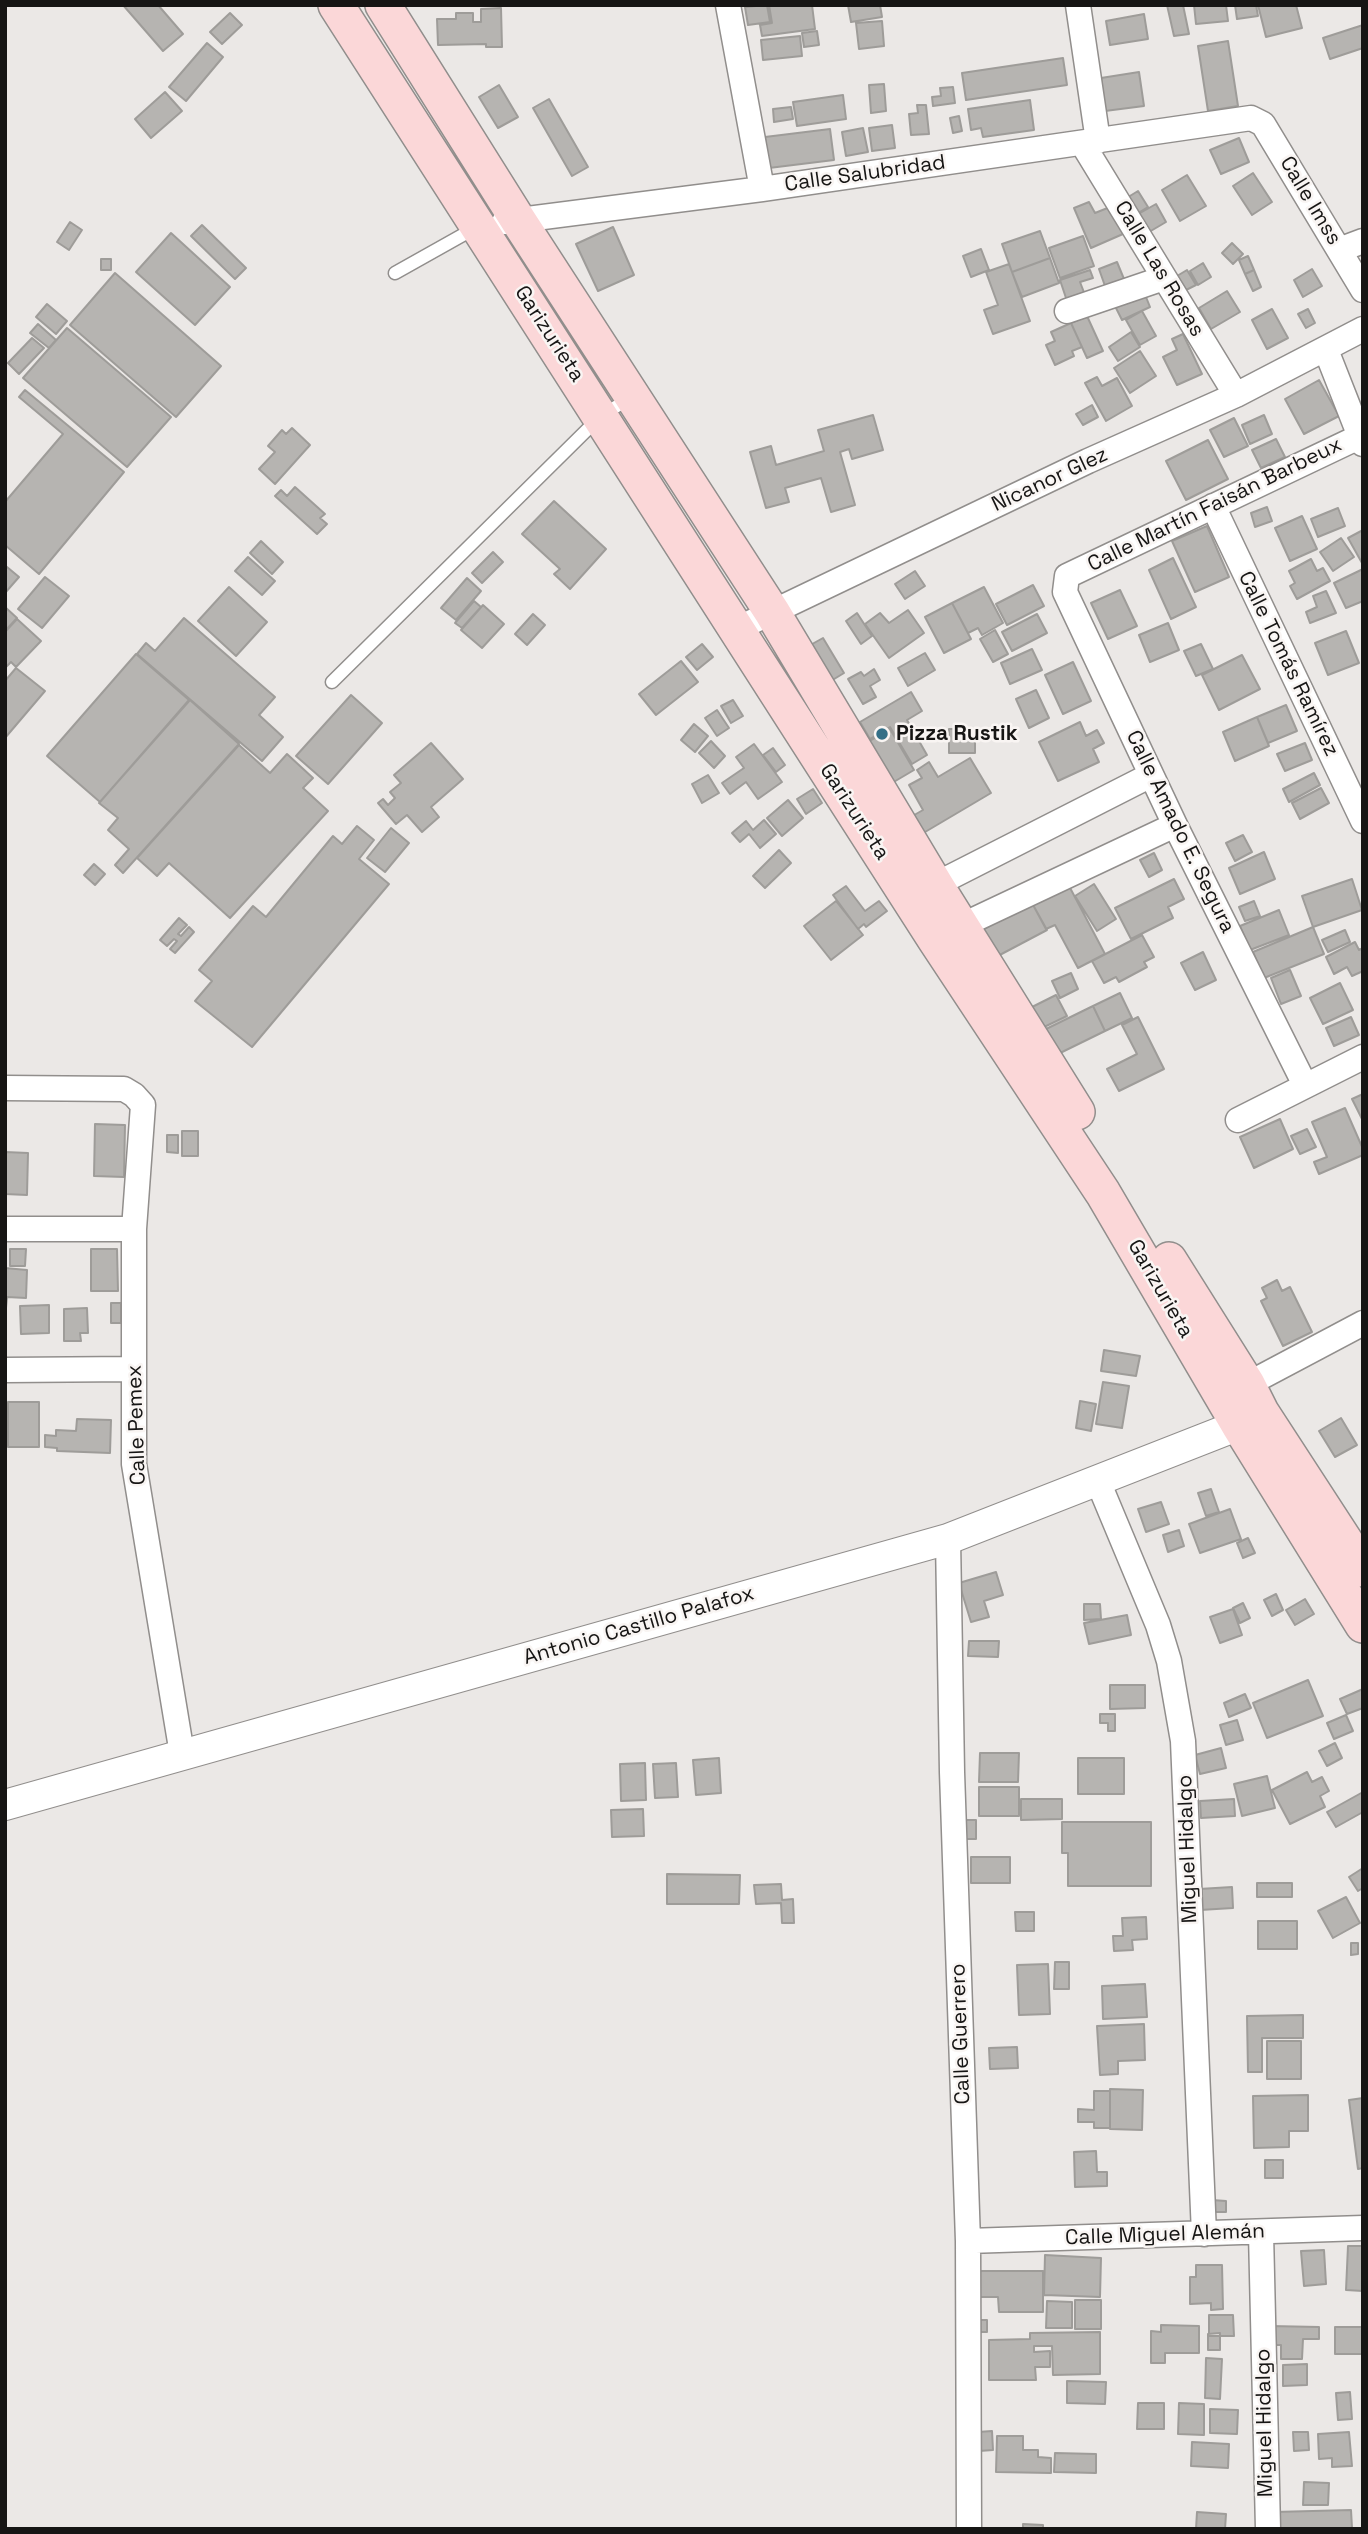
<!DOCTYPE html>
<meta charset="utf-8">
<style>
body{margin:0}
#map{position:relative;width:1368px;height:2534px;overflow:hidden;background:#ebe8e6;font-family:"Space Grotesk",sans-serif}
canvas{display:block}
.frame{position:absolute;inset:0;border:7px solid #161514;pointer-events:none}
</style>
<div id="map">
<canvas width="1368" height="2534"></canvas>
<div class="frame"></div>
</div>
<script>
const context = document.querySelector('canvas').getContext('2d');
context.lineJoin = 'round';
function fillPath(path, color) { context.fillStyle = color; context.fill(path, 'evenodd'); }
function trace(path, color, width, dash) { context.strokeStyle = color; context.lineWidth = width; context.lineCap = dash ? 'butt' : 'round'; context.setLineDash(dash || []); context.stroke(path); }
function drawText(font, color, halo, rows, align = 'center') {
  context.font = font + ' "Space Grotesk",sans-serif'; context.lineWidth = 5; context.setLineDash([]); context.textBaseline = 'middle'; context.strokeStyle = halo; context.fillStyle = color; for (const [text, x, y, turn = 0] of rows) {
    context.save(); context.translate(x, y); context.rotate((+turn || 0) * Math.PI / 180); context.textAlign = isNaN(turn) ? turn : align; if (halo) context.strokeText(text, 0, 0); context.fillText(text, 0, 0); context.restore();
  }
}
const building = new Path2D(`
 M123,5h35l25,29 -20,17z
 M767,5l3,17 -22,3 -3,-18z
 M769,5h43l3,24 -53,7 -2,-11 12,-2z
 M848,5h32l2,12 -31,5z
 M1167,5h16l6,29 -15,2z
 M1194,5h32l2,16 -32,3z
 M1235,5h21l2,11 -21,3z
 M1258,5h38l6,23 -36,9z
 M501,8l1,39h-16v-3l-48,1 -1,-26h19v-6h17v9h8v-13z
 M230,13l12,12 -20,19 -12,-12z
 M1144,14l4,25 -38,6 -4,-24z
 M882,21l2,25 -25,3 -3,-26z
 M1363,25v23l-33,11 -7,-21z
 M817,31l2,14 -15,2 -2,-14z
 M800,36l2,20 -39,4 -2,-20z
 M1228,41l10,65 -30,5 -10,-65z
 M207,43l16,14 -37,44 -17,-14z
 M1063,58l4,27 -101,15 -4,-27z
 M1139,72l5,34 -39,5 -4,-33z
 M884,84l2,27 -15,2 -2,-28z
 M499,85l19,32 -20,11 -19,-31z
 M953,87l2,16 -22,3 -1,-9 9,-1 -1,-8z
 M165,92l17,19 -31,27 -16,-19z
 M843,95l3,24 -49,7 -4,-24z
 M549,99l39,68 -16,9 -39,-68z
 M1030,100l4,30 -51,7 -2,-9 -10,2 -3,-21z
 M917,105h9l3,29 -18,1 -2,-21 9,-1z
 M791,107l2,12 -19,3 -1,-13z
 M959,116l3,15 -9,2 -3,-15z
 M892,125l3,23 -23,3 -3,-23z
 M863,128l5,24 -22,4 -4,-24z
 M830,129l4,31 -65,8 -4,-31z
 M1239,138l10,24 -28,12 -11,-24z
 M1253,173l19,29 -20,13 -19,-29z
 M1187,175l19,31 -26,15 -18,-31z
 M1138,191l10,16 -13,8 -10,-16z
 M1089,202l6,11 15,-6 13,27 -32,14 -17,-40z
 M1156,204l10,18 -22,13 -11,-18z
 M70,222l12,8 -13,20 -12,-8z
 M202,225l44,43 -11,11 -44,-43z
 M613,227l21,48 -36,16 -22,-47z
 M1040,231l10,27 -38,14 -10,-28z
 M171,233l59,54 -35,38 -59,-53z
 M1083,236l11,30 -34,12 -11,-30z
 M1232,243l11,11 -10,10 -11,-11z
 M981,249l8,21 -18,7 -8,-21z
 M1248,256l6,14 -9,4 -6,-14z
 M1050,258l9,25 -37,14 -10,-25z
 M101,259h10v11h-10z
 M1117,262l7,17 -19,7 -6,-17z
 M1203,263l8,14 -13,8 -8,-14z
 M1009,264l21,57 -37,13 -9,-24 14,-5 -12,-33z
 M1312,269l10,17 -19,11 -9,-17z
 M1090,270l3,8 -13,4 5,13 -18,6 -7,-21z
 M1187,270l9,15 -10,5 -9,-14z
 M1254,270l7,17 -8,4 -8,-17z
 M115,273l106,93 -45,51 -106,-92z
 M1227,291l13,21 -29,17 -12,-21z
 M1144,292l6,15 -28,13 -7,-14z
 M47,304l20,17 -11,13 -20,-17z
 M1272,309l16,29 -21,11 -15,-29z
 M1308,309l7,14 -9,5 -8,-14z
 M1142,311l14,25 -16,9 -14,-25z
 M1087,316l16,35 -16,7 -16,-35z
 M1071,323l11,24 -10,4 2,5 -19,9 -9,-20 9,-4 -4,-9z
 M38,324l18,16 -7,8 -19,-15z
 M67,328l104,89 -44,50 -104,-89z
 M1131,332l9,15 -22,14 -9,-14z
 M1183,334l19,40 -25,11 -14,-28 14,-7 -5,-11z
 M32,338l12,10 -25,26 -11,-11z
 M1140,351l16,25 -26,17 -16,-25z
 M1097,377l5,9 15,-8 15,28 -26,15 -21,-38z
 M1319,380l20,36 -35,18 -19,-35z
 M25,390l99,82 -85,102 -34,-29v-43l58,-68 -44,-37z
 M1092,405l6,12 -15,8 -7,-11z
 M873,415l10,35 -31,9 -3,-10 -9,3 15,53 -24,7 -10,-34 -36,10 4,14 -23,6 -16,-56 21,-6 5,19 48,-14 -6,-21z
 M1264,415l8,19 -22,10 -8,-19z
 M1234,418l14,28 -24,11 -14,-27z
 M292,428l18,17 -35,39 -16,-15 16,-17 -7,-6 14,-16 4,4z
 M1276,439l9,18 -24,11 -9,-18z
 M1208,440l20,39 -42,21 -20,-39z
 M295,487l30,27 -5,4 7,6 -10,10 -42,-38 6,-6 6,6z
 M554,501l52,48 -36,40 -16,-15 6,-5 -38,-35z
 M1267,507l5,14 -17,6 -4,-14z
 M1338,508l7,18 -27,11 -7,-18z
 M1302,516l15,33 -27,12 -15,-33z
 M1207,526l22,51 -34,15 -23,-51z
 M1363,530v33h-1l-14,-25z
 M1341,538l13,19 -21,14 -13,-19z
 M261,541l22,21 -11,12 -22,-21z
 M493,552l10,10 -21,21 -10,-10z
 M248,557l27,24 -13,14 -27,-24z
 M1173,558l23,49 -25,12 -22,-49z
 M1311,559l6,12 6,-3 7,13 -33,18 -7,-13 5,-3 -6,-12z
 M7,567l12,10 -14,16v-24z
 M1363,569v32l-17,7 -12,-25z
 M915,571l10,15 -20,13 -10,-15z
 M45,577l24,19 -27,32 -24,-19z
 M467,578l14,13 -25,29 -15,-12z
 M1033,585l11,21 -37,19 -11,-21z
 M229,587l38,35 -31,34 -38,-35z
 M984,587l19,36 -21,12 -4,-7 -10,5 -16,-30z
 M1120,590l17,36 -29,13 -17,-36z
 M1326,591l10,22 -26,10 -4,-11 11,-5 -4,-11z
 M474,601l7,6 -19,21 -7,-5z
 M952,603l19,36 -27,14 -19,-36z
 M483,605l21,19 -22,24 -21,-18z
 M5,607l12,11 -12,13z
 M908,610l16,23 -35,25 -24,-34 15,-11 9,10z
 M857,613l15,23 -11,8 -15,-23z
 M533,614l12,11 -18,20 -12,-11z
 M1037,614l10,19 -35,18 -10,-19z
 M184,618l91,79 -16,18 24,22 -21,24 -125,-107 9,-11 9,8z
 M17,619l24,22 -25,26 -5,-5 -6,6v-36z
 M1168,623l11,27 -29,12 -11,-27z
 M995,630l13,24 -15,8 -13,-23z
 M1346,631l13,32 -31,12 -13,-32z
 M823,638l21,35 -18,11 -21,-36z
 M702,644l11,13 -16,13 -11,-13z
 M1201,644l12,25 -17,7 -12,-25z
 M1032,649l10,21 -32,14 -9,-21z
 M925,653l10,17 -27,16 -10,-18z
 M136,654l53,46 -89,102 -53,-46z
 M1242,655l18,34 -41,21 -17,-35z
 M681,661l17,21 -42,33 -17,-21z
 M1073,662l18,39 -28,13 -18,-39z
 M16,668l29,23 -40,47v-57z
 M874,669l6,11 -10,6 6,11 -13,7 -15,-25 13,-7 3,4z
 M1036,690l13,28 -20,10 -13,-29z
 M911,692l11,19 -15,9 20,35 -15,9 -22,-37 -20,12 -10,-17z
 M351,695l31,28 -54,61 -32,-28z
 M190,700l49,44 -116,129 -8,-8 14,-16 -21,-19 10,-12 -19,-15z
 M733,700l10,16 -12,7 -10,-17z
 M1286,705l11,26 -29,12 -11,-26z
 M717,710l12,18 -12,8 -12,-18z
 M1257,717l12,29 -34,15 -12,-29z
 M1080,722l6,14 11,-6 7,13 -11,6 6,13 -41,19 -19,-39z
 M694,724l14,12 -13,16 -14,-12z
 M890,729l24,41 -22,13 -24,-41z
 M949,729h26v24h-26z
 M711,741l14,15 -11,12 -15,-15z
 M431,743l32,36 -32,28 8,10 -17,15 -15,-17 -11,9 -18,-21 5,-4 5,6 7,-7 -5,-6 11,-9 -7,-8z
 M1305,743l7,17 -27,11 -8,-17z
 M754,744l28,38 -24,17 -12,-17 -16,12 -8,-11 22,-15 -8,-11z
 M239,745l31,28 17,-19 26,24 -10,10 25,23 -98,107 -61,-55 -12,13 -20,-18z
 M773,748l12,17 -9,7 -13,-17z
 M970,758l21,35 -71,42 -11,-17 14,-8 -14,-25 13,-7 -5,-8 12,-8 9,15z
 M1314,773l6,12 -31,17 -6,-13z
 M708,775l11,18 -17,10 -10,-19z
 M1321,788l8,15 -29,16 -8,-16z
 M813,789l9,14 -16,11 -9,-15z
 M788,800l15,18 -21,18 -15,-18z
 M764,820l12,14 -16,14 -11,-14 -9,8 -8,-9 14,-12 7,9z
 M357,826l17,14 -15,19 30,25 -137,163 -57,-46 17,-20 -13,-11 54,-64 13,11 67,-81 9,8z
 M391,828l18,15 -24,29 -18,-14z
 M1243,835l9,17 -17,9 -9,-18z
 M779,850l12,13 -26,25 -12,-12z
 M1264,852l11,27 -35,15 -11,-26z
 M1154,853l8,17 -13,7 -9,-17z
 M94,864l11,10 -10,11 -11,-10z
 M1174,879l10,20 -16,8 5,11 -42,21 -16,-31z
 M1352,879l10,31 -49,17 -11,-31z
 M1068,884l37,70 -27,14 -23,-43 -9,4 -14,-26z
 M1094,884l22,35 -19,12 -22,-35z
 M846,886l19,25 14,-10 8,10 -21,16 -2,-3 -6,5 -25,-34z
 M836,901l27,34 -32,25 -27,-34z
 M1254,901l6,15 -15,5 -6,-14z
 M1032,903l15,27 -53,28 -14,-27z
 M1279,910l10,25 -39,15 -10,-24z
 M179,918l8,7 -9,9 3,2 8,-9 5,5 -19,21 -5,-4 7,-8 -3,-2 -7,7 -7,-6z
 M1313,927l11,27 -60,24 -11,-26z
 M1345,930l5,12 -22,10 -6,-12z
 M1142,935l12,22 -10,5 3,5 -28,15 -3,-5 -12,6 -12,-22z
 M1355,942l4,8 4,-2v23l-11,5 -5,-9 -13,7 -8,-17z
 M1203,952l13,28 -21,10 -14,-27z
 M1290,970l11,26 -20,8 -10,-26z
 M1071,973l7,16 -18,9 -8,-17z
 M1340,983l13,27 -30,14 -13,-26z
 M1120,993l12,25 -27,13 -12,-25z
 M1056,995l11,21 -27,13 -10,-21z
 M1093,1006l12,25 -51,25 -12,-25z
 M1138,1017l26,52 -45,22 -12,-22 30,-15 -15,-29z
 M1351,1017l8,18 -25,11 -8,-18z
 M1363,1094v27l-11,-22z
 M1345,1108l18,41v6l-44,19 -5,-12 13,-5 -15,-35z
 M1280,1119l13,30 -39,19 -14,-31z
 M95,1124l30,1 -1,52 -30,-1z
 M1307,1129l9,18 -16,7 -9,-18z
 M182,1131h16v25h-16z
 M167,1135h11v18l-11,-1z
 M5,1152l23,1 -1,42 -22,-1z
 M10,1249h16l-1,17h-15z
 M91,1249h26l1,42h-27z
 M5,1268l22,2 -1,28 -19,-1 -1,11z
 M1277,1280l5,11 8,-4 22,45 -29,14 -22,-45 6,-3 -5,-10z
 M111,1303h10v20h-10z
 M49,1305v28l-28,1 -1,-28z
 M87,1308l1,25h-8l1,8h-17v-32z
 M1104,1350l36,6 -4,20 -35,-5z
 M1103,1382l26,4 -7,42 -26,-4z
 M1080,1401l16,3 -5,27 -15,-3z
 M8,1402h31v45h-31z
 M1341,1418l16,27 -22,12 -16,-26z
 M77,1419l34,1 -1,33 -53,-2v-3l-12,-1v-12l11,1v-6l20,1z
 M1211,1489l8,23 -13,4 -8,-23z
 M1161,1502l8,22 -23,8 -8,-23z
 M1230,1509l11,30 -41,14 -11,-29z
 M1179,1530l5,16 -16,6 -5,-17z
 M1248,1538l7,15 -12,5 -6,-15z
 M996,1572l7,23 -19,6 5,16 -18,5 -12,-39z
 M1276,1594l7,16 -11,6 -8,-16z
 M1305,1599l9,15 -19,11 -9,-15z
 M1243,1603l7,15 -10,5 -7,-15z
 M1084,1604h16l1,15 -17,1z
 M1233,1609l9,26 -22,8 -10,-26z
 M1127,1615l4,20 -42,9 -5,-21z
 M969,1641h30l-1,16 -30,-1z
 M1308,1680l15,36 -56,22 -14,-35z
 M1110,1685h35v23l-35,1z
 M1363,1689v19l-16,6 -7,-15z
 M1245,1694l6,14 -22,9 -5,-14z
 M1100,1714h15v17h-7v-8h-8z
 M1346,1715l7,16 -19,8 -7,-16z
 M1237,1720l6,20 -17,5 -6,-20z
 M1335,1743l7,15 -15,8 -8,-15z
 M1221,1748l5,20 -26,6 -5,-19z
 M980,1753h39l-1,29h-39z
 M719,1758l2,35 -25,2 -3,-35z
 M1078,1758h46v36h-46z
 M645,1763l1,37 -25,1 -1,-37z
 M676,1763l2,34 -23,1 -2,-34z
 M1307,1772l5,10 10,-5 7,14 -9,5 5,11 -35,17 -18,-34z
 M1267,1776l8,32 -33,8 -8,-32z
 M979,1787h40v29h-40z
 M1363,1792v20l-27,15 -9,-15z
 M1021,1799h41v20l-41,1z
 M1234,1799l1,17 -34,2 -1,-17z
 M643,1809l1,27 -32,1 -1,-27z
 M965,1820h11v19h-11z
 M1062,1822h89v64h-83v-33h-6z
 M971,1857h39v26h-39z
 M1363,1868v20l-5,3 -9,-14z
 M667,1874l73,1 -1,29h-72z
 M1257,1883h35v14h-35z
 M781,1884l1,16 11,-1 1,24h-12l-1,-20 -25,1 -2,-19z
 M1232,1887l1,21 -33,2 -1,-21z
 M1346,1897l14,26 -27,15 -15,-27z
 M1015,1912h19v19h-18z
 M1146,1917l1,22 -15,1 1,10 -19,1 -1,-15h10l-1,-18z
 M1258,1921h39v28h-39z
 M1351,1943h7v11l-7,1z
 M1055,1962h14v27h-15z
 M1048,1964l2,50 -31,1 -2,-50z
 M1145,1984l2,33 -44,2 -1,-33z
 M1303,2015v23h-41v34h-14l-1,-56z
 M1144,2024l1,36 -27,1v13l-18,1 -3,-49z
 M1267,2041h34v38h-34z
 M1017,2047l1,21 -28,1 -1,-21z
 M1110,2089l33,1 -1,40 -32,-1z
 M1094,2091h16v37h-16v-6h-16v-13l16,1z
 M1308,2095v36h-19v16l-35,1 -1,-52z
 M1363,2098v70l-5,1 -9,-69z
 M1096,2151l1,21h10v14l-32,1 -1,-35z
 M1265,2160h18v18h-18z
 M1212,2200l14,1v11h-14z
 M1348,2246h15v45l-17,-1z
 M1324,2250l2,34 -22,2 -3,-35z
 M1045,2255l56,3 -1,39 -56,-2z
 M1196,2265h26l1,44 -12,1v-7l-21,1v-27h6z
 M980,2271h63v41h-44l-1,-15h-18z
 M1075,2300h26v29h-26z
 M1047,2301l25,1v26h-26z
 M1209,2315h24l1,21h-25z
 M978,2320h9v12h-9z
 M1161,2325l38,1v27h-34v10h-14v-32l10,1z
 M1270,2326l49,1v12h-16l-1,20h-21v-14h-11z
 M1335,2327h28v27h-28z
 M1100,2332v42l-47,1 -1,-29h-18v6l16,-1v16h-15l1,13h-47v-40l41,-1v-6z
 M1220,2333v17h-12v-16z
 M1206,2358l16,1 -2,40 -15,-1z
 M1307,2364v21l-24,1v-21z
 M1067,2381l39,1 -1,22 -38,-1z
 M1350,2392l2,27 -14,1 -2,-27z
 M1138,2403h26v26h-27z
 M1179,2403l25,1v31l-26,-1z
 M1210,2409l28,1 -1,24 -27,-1z
 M992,2431l1,19 -14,1 -1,-19z
 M1293,2432h15l1,18 -15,1z
 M1349,2432l3,34 -20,1v-9l-13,1 -1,-25z
 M997,2436h26v14h15v7l13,1v15l-55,-1z
 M1192,2442l37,2 -1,24 -37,-2z
 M1055,2453l41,1v19l-42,-1z
 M1304,2482l25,1 -1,22h-25z
 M1351,2510l1,18 -78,1v-17z
 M1197,2512l29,2 -1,15h-29z
 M1023,2524l20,1v4h-20z`);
fillPath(building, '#b6b4b1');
trace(building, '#9e9c99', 2);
const service = new Path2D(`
 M395,273l82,-46
 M332,682l269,-266 29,-18`);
const minor = new Path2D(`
 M728,5l34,184
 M1078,5l20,136
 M1082,143l154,252
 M504,222l258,-33 489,-71 12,6 100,166
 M1339,250l24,-9
 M1067,311l97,-33
 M1326,350l37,94
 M1213,506l150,315
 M737,629l351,-168 148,-66 127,-66
 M921,892l230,-117
 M948,932l227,-107
 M1305,1085l-130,-260 -110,-233 2,-16 296,-141
 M5,1088l119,1 10,6 9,10 -9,124v235l48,290
 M1238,1120l125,-63
 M5,1229h129
 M5,1370l129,-1
 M1233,1392l130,-69
 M1097,1479l61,146 11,36 14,80 21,493
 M948,1539l4,233 16,469 1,288
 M1261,2233l7,296
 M968,2241l395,-13`);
const tertiary = new Path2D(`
 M5,1805l943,-266 291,-114 19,-11`);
const secondary = new Path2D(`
 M336,5l599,934 168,254 136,232 124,200
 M383,5l135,215 254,392 164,274 141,226
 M1169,1260l78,124 14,28 102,157`);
trace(service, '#918e8c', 15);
trace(minor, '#918e8c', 27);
trace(tertiary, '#918e8c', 32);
trace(secondary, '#918e8c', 38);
trace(service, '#fff', 12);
trace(minor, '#fff', 24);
trace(tertiary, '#fff', 30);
trace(secondary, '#fbd7d8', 35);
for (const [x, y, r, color] of [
 [882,734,7,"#336f87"]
]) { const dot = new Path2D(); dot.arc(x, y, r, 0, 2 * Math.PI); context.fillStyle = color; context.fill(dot); trace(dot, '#f9f5f3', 2.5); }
drawText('21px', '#161514', '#f9f5f3', [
 ["Calle Salubridad",865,174,-8],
 ["Calle Imss",1310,201,59],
 ["Calle Las Rosas",1159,269,59],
 ["Garizurieta",549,334,57],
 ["Nicanor Glez",1050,480,-25],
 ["Calle Martín Faisán Barbeux",1215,505,-26],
 ["Calle Tomás Ramírez",1288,664,64],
 ["Garizurieta",854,812,57],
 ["Calle Amado E. Segura",1180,832,64],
 ["Garizurieta",1160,1289,60],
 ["Calle Pemex",137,1425,-92],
 ["Antonio Castillo Palafox",639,1626,-16],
 ["Miguel Hidalgo",1188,1849,-92],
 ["Calle Guerrero",961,2034,-92],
 ["Calle Miguel Alemán",1165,2235,-2],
 ["Miguel Hidalgo",1265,2423,-91]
]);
drawText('bold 21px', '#161514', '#f9f5f3', [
 ["Pizza Rustik",896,734]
], 'left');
</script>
